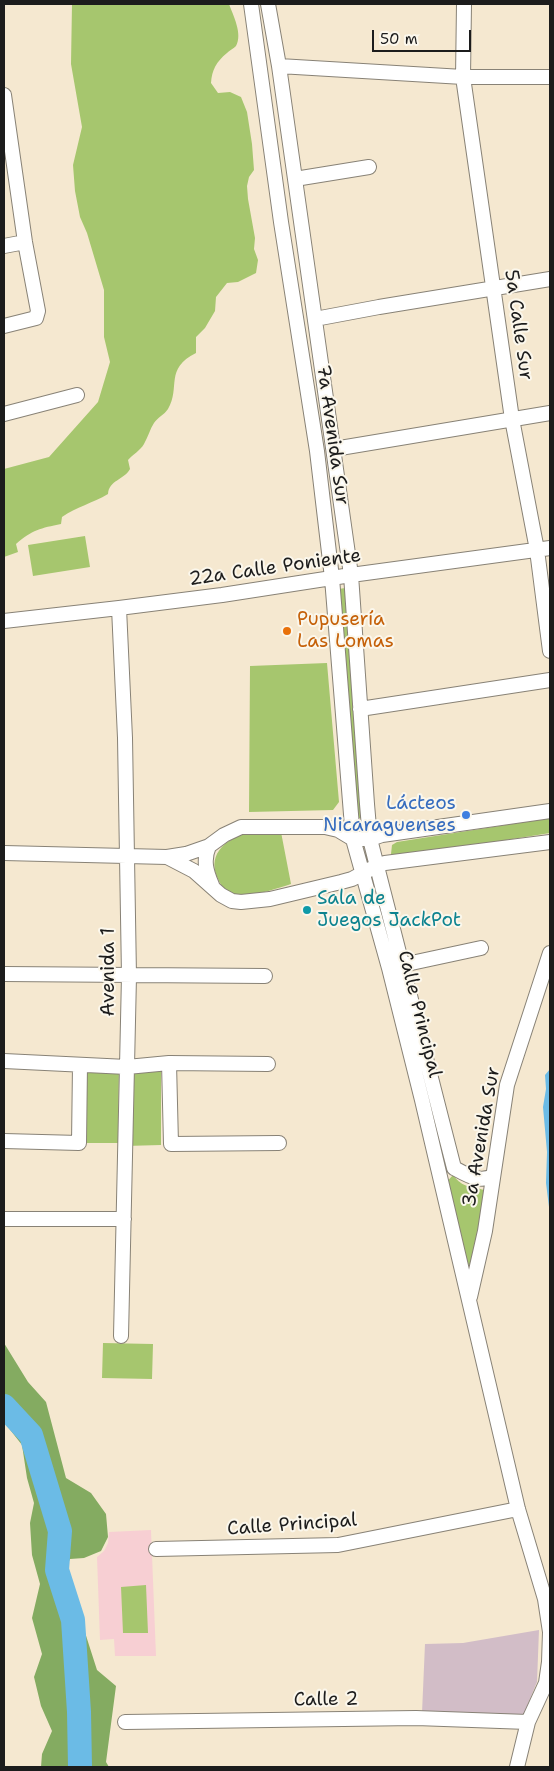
<!DOCTYPE html>
<meta charset="utf-8">
<style>
body{margin:0}
#map{position:relative;width:554px;height:1771px;overflow:hidden;background:#f5e8d0;font-family:"Shantell Sans",sans-serif}
canvas{display:block}
.frame{position:absolute;inset:0;border:5px solid #1c1c1c;pointer-events:none}
.scale{position:absolute;left:372px;top:30px;width:99px;height:22px;box-sizing:border-box;border:2px solid #1c1c1c;border-top:0;padding-left:6px;font-size:15px;line-height:18px;white-space:nowrap;color:#1c1c1c;-webkit-text-stroke:4px #fbf7ec;paint-order:stroke}
</style>
<div id="map">
<canvas width="554" height="1771"></canvas>
<div class="frame"></div>
<div class="scale">50 m</div>
</div>
<script>
const context = document.querySelector('canvas').getContext('2d');
context.lineJoin = 'round';
function fillPath(path, color) { context.fillStyle = color; context.fill(path, 'evenodd'); }
function trace(path, color, width, dash) { context.strokeStyle = color; context.lineWidth = width; context.lineCap = dash ? 'butt' : 'round'; context.setLineDash(dash || []); context.stroke(path); }
function drawText(font, color, halo, rows, align = 'center') {
  context.font = font + ' "Shantell Sans",sans-serif'; context.lineWidth = 4; context.setLineDash([]); context.textBaseline = 'middle'; context.strokeStyle = halo; context.fillStyle = color; for (const [text, x, y, turn = 0] of rows) {
    context.save(); context.translate(x, y); context.rotate((+turn || 0) * Math.PI / 180); context.textAlign = isNaN(turn) ? turn : align; if (halo) context.strokeText(text, 0, 0); context.fillText(text, 0, 0); context.restore();
  }
}
fillPath(new Path2D(`
 M151,1530l5,126h-41l-1,-17 -14,1 -3,-83 7,-6 4,-8 1,-11z`), '#f7cfd3');
fillPath(new Path2D(`
 M539,1630l-2,52 -14,34 -101,-3 3,-69 38,-1z`), '#d2bdc7');
fillPath(new Path2D(`
 M72,4h157c4,11 14,30 7,42 -2,2 -7,5 -9,7 -11,9 -15,17 -16,30l7,10 12,-1 11,5 6,15 5,32 2,26 -5,7 -2,9 1,13 7,39 -1,11 4,11 -2,13 -18,9 -11,1 -11,14 -1,14 -10,17 -9,9v16c-32,16 -15,34 -28,56 -4,6 -10,8 -14,14 -4,6 -6,14 -10,21 -4,7 -11,10 -16,16l2,9c-6,11 -21,11 -22,25 -15,9 -32,13 -46,23l-1,7c-20,4 -29,6 -45,20l2,8 -14,5v-88l45,-12 49,-55 12,-40 -6,-25v-47l-17,-57 -7,-16 -5,-26 -2,-26 9,-38 -11,-63z
 M85,536l5,31 -57,9 -5,-31z
 M345,588l2,1 15,229h-6l-17,-229z
 M327,663l12,139 -6,8 -84,2 1,-146z
 M550,818v15l-150,24 -5,1 -4,-4 1,-9 5,-3z
 M281,832l10,52c-16,5 -43,15 -60,10 -7,-2 -11,-11 -14,-17 -10,-24 11,-40 33,-44 10,-1 21,0 31,-1z
 M161,1064v81l-36,1 2,-79z
 M80,1065l39,2 -1,76h-39z
 M453,1175c11,14 16,10 31,15l-9,72 -5,3 -4,-1 -22,-79z
 M103,1343l50,1 -1,35 -50,-1z
 M146,1585l2,48h-25l-2,-46z`), '#a6c66e');
fillPath(new Path2D(`
 M4,1343l24,39 18,20 20,76 25,15 15,21 2,23 -7,14 -17,7 -14,1 -5,11 32,100 19,16 -10,76 3,5h-68l1,-13 10,-23 -11,-25 -7,-29 8,-23 -10,-36 8,-34 -8,-29 -2,-32 4,-20 -7,-25 -5,-33 -18,-23z`), '#84ab61');
fillPath(new Path2D(`
 M550,1069v146l-4,-32 1,-31 -4,-45 3,-18 -1,-14z`), '#6bbbe6');
trace(new Path2D(`
 M4,1406l27,29 29,96 -3,39 16,50 6,92 1,55`), '#6bbbe6', 24);
const street = new Path2D(`
 M251,4l30,218 36,229 15,127 21,261 36,129 33,132 96,409 27,90 5,33 -1,30 -3,21 -18,39 -11,45
 M268,4l11,62 72,509 16,229 3,35 84,329
 M464,4l-1,73 49,342 25,131 13,101
 M279,66l184,11h87
 M4,95l21,147 13,69 -2,7 -32,8
 M295,179l74,-12
 M4,246l21,-4
 M315,319l64,-12 171,-28
 M4,414l73,-19
 M334,449l216,-36
 M119,608l6,130 4,238 -8,360
 M4,621l115,-13 103,-13 129,-20 199,-27
 M360,709l190,-29
 M209,846c-6,14 -3,25 3,39
 M4,853l163,4 19,-3 23,-8 15,-11 17,-8h84l13,3 15,9h17l12,-4 168,-24
 M167,857l27,14 27,24 11,6 9,1 29,-3 71,-17 11,-3 26,-14 7,-2 165,-21
 M402,965l79,-17
 M4,974l261,2
 M4,1061l123,6 42,-4 99,1
 M169,1063l2,81 108,-1
 M4,1141l75,2 1,-78
 M454,1168c13,7 25,15 39,8
 M4,1219h120
 M470,1297l15,-66 22,-146 43,-132
 M156,1549l182,-4 180,-36
 M125,1722l291,-4 112,4`);
trace(street, '#888276', 16);
trace(street, '#fff', 14);
for (const [x, y, r, color] of [
 [287,631,5,"#e8710a"],
 [466,815,5,"#3f7fe0"],
 [307,910,5,"#0f9aa8"]
]) { const dot = new Path2D(); dot.arc(x, y, r, 0, 2 * Math.PI); context.fillStyle = color; context.fill(dot); trace(dot, '#fbf7ec', 2); }
drawText('19px', '#1c1c1c', '#fbf7ec', [
 ["5a Calle Sur",518,325,82],
 ["7a Avenida Sur",332,435,82],
 ["22a Calle Poniente",275,568,-8],
 ["Avenida 1",109,972,-90],
 ["Calle Principal",419,1014,76],
 ["3a Avenida Sur",482,1137,-80],
 ["Calle Principal",292,1525,-4],
 ["Calle 2",326,1700,-1]
]);
drawText('19px', '#c56008', '#fbf7ec', [
 ["Pupusería",297,620],
 ["Las Lomas",297,642]
], 'left');
drawText('19px', '#366cbe', '#fbf7ec', [
 ["Lácteos",456,804],
 ["Nicaraguenses",456,826]
], 'right');
drawText('19px', '#0d838f', '#fbf7ec', [
 ["Sala de",317,899],
 ["Juegos JackPot",317,921]
], 'left');
</script>
